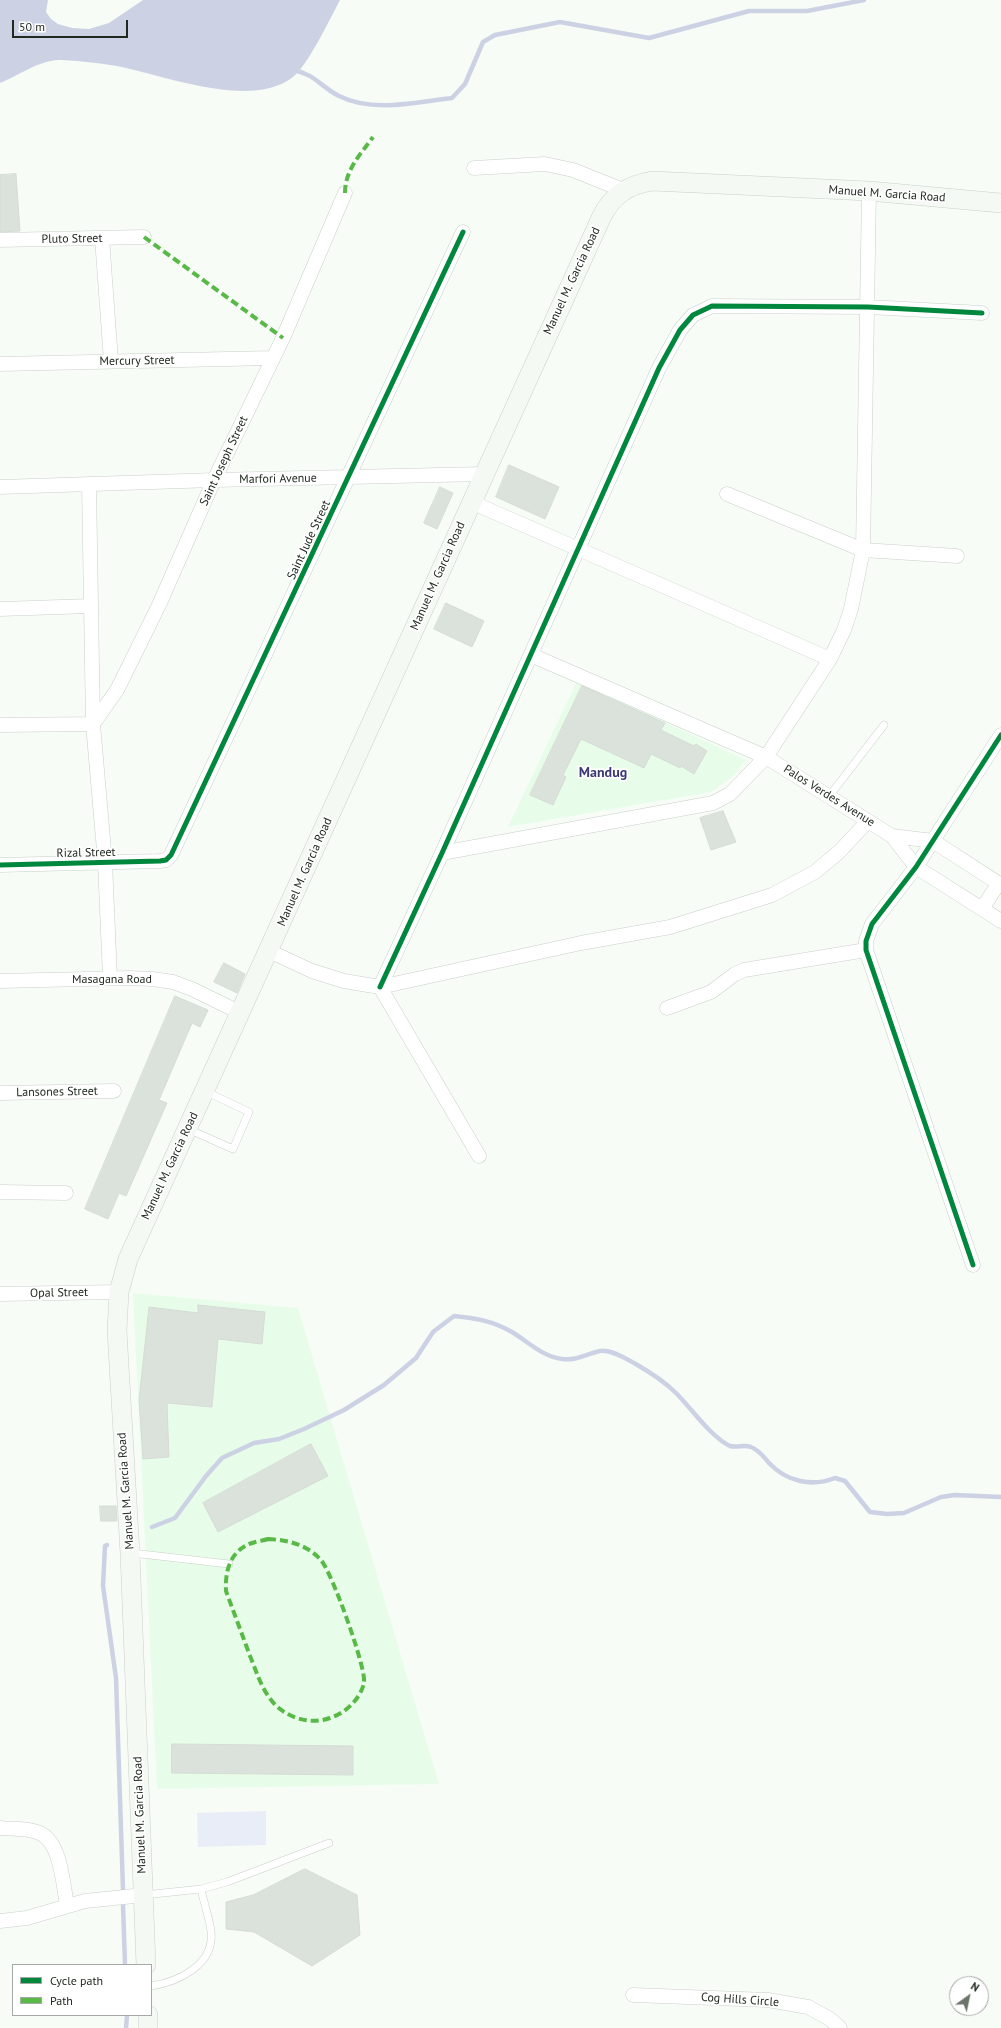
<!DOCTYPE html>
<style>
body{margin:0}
#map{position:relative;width:1001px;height:2028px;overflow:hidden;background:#f7fcf7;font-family:"PT Sans",sans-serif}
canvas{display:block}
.legend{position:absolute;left:12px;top:1964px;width:140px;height:52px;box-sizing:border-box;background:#fff;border:1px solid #a6aaa6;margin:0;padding:5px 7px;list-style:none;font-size:12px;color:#202a20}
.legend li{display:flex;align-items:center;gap:8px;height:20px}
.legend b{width:20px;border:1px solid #a6aaa6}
.north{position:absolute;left:949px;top:1976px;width:40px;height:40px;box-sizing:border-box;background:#fff;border:1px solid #a6aaa6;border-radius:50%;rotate:33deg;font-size:11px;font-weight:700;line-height:16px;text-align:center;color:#202a20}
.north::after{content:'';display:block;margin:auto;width:14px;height:18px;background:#6b746b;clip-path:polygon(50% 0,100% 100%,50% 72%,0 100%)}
.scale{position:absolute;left:12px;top:20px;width:116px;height:18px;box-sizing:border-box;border:2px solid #202a20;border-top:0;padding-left:5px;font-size:12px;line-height:14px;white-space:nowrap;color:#202a20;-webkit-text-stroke:3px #fff;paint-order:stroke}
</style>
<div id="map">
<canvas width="1001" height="2028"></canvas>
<ul class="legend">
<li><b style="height:5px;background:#00873e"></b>Cycle path</li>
<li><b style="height:5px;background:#58b947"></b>Path</li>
</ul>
<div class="north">N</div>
<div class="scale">50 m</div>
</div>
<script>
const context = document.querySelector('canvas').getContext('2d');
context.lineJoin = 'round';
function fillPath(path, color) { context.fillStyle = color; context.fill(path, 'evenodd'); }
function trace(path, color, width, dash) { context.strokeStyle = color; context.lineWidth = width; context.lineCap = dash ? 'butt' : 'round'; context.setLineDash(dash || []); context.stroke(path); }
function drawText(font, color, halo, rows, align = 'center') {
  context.font = font + ' "PT Sans",sans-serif'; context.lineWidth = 3.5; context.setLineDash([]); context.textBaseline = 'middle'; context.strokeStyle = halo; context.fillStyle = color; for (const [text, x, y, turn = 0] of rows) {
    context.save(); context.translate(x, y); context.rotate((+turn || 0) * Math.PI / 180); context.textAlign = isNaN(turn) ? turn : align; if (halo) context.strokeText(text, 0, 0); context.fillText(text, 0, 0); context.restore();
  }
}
fillPath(new Path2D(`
 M577,681l169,79 -15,18 -20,14 -203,35z
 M133,1293l165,15 141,476 -282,5z`), '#e8fde9');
fillPath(new Path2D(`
 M266,1811v34l-68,2 -1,-34z`), '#e9edf8');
fillPath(new Path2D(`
 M0,0h48l-2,12 5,7 7,5 14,4 17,1 20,-6 34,-23h197c-10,19 -32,65 -47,77 -40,32 -126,0 -171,-10 -14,-3 -48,-7 -63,-7 -22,1 -39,15 -59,23z`), '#cdd1e4');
trace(new Path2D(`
 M293,70c22,4 28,17 46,26 34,17 77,6 113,2l13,-14 18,-42 12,-7 65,-13 89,16 100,-27h58l57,-11
 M152,1527l23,-9 31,-42 16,-18 32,-15 25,-4 25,-10 40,-19 40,-25 32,-27 17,-26 21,-16c21,2 39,5 58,16 15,9 31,25 50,27 15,2 24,-5 38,-8 10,-2 25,7 34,12 14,8 30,18 42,30 15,15 35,44 54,53 6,2 15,-2 21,1 8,3 13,10 18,16 18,19 43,24 66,15l10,3 25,31 17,2 17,-1 37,-16 14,-2 46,2
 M107,1545l-2,1 -2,40 13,92 7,212
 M123,1905l2,60
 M126,2028l1,-13`), '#cdd1e4', 4.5);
const building = new Path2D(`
 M16,174l4,57 -20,1v-57z
 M509,465l50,22 -14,32 -49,-22z
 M440,487l13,6 -16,36 -13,-6z
 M446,603l38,18 -12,26 -38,-18z
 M582,686l83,37 -4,7 33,16 2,-2 11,7 -13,23 -13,-8 -1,2 -29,-14 -7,14 -63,-29 -18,36 3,2 -13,28 -23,-10z
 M723,811l13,31 -25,8 -11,-32z
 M224,963l21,11 -8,19 -23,-11z
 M175,996l33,14 -8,17 -8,-4 -33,77 8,3 -41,93 -7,-3 -11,26 -23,-10z
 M198,1305l67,7 -3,32 -44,-5 -6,68 -45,-4 2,54 -26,2 -4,-59 10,-93 49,6z
 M311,1444l17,32 -110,56 -15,-29z
 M100,1506h16l1,15h-16z
 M172,1744l181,2v29l-181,-2z
 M305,1869l52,26 3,40 -48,31 -58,-34 -28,-3v-27l27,-7z`);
fillPath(building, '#dbe2db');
trace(building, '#d5dcd5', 1);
const service = new Path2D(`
 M830,795l54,-70
 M188,1129l45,20 16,-37 -44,-21
 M132,1553l97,11
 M144,1895l57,-6 26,-7 102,-39
 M151,1986c27,-4 64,-21 60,-55 -2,-14 -7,-28 -10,-42`);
const minor = new Path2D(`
 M474,168l71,-4 28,6 50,20
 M102,238l9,123
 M0,240l144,-3
 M0,364l273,-6
 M89,484l4,240 12,138 5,116
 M0,487l214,-7 270,-6
 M727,494l136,56 94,6
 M471,502l359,157
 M0,609l91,-3
 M531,655l235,102 126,79 24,31 85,54
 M93,724l24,-34 42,-85 55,-125 69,-142 62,-145
 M0,725l93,-1
 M892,836l41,5 68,44
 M442,853l271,-50 17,-9 36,-37 64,-98 14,-29 7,-21 12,-59 6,-359
 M0,865l160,-4 6,-1 5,-5 292,-623
 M982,909l16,-25
 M269,951l43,20 32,10 36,6 201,-44 89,-16 102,-32 43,-23 24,-20 29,-31
 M0,981l130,-3 22,1 21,3 19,7 49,24
 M380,987l62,-134 217,-485 21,-38 13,-15 19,-9 156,1 114,6
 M380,987l99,169
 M667,1008l44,-16 24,-18 9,-4 122,-20
 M0,1093l114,-2
 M0,1192l66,1
 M973,1265l-107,-315v-9l6,-17 44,-57 85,-132
 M0,1294l119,-2
 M0,1828c12,1 26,0 37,4 24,7 26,52 30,74
 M0,1921l27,-3 58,-17 59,-6
 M633,1995l135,5 40,7 22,12 10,9`);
const secondary = new Path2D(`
 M146,1965l-16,-412 -13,-222 2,-39 9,-33 473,-1041c11,-23 27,-33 51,-37l217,10 132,12
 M148,2015v13`);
trace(service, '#c9d0c9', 8);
trace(minor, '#c9d0c9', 15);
trace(secondary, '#c9d0c9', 20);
trace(service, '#fefffe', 7);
trace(minor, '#fefffe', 14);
trace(secondary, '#f4f9f4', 19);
trace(new Path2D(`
 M345,193c0,-23 15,-38 28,-56
 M144,237l139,101
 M268,1539c19,1 38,5 52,20 11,10 47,111 44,124 -4,17 -19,30 -34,35 -22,8 -49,-2 -61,-21 -9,-12 -13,-27 -19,-41 -8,-22 -16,-43 -24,-65 -1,-18 3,-37 21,-46 5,-3 15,-4 21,-6z`), '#58b947', 4, [8, 4]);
trace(new Path2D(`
 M0,865l160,-4 6,-1 5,-5 292,-623
 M380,987l62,-134 217,-485 21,-38 13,-15 19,-9 156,1 114,6
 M973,1265l-107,-315v-9l6,-17 44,-57 85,-132`), '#00873e', 5);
drawText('12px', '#202a20', '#fff', [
 ["Manuel M. Garcia Road",887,194,4],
 ["Pluto Street",72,239,-1],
 ["Manuel M. Garcia Road",572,281,-65],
 ["Mercury Street",137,361,-1],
 ["Saint Joseph Street",224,461,-65],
 ["Marfori Avenue",278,479,-1],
 ["Saint Jude Street",309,540,-65],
 ["Manuel M. Garcia Road",438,576,-66],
 ["Palos Verdes Avenue",829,796,32],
 ["Rizal Street",86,853,-1],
 ["Manuel M. Garcia Road",305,872,-66],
 ["Masagana Road",112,980],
 ["Lansones Street",57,1092,-1],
 ["Manuel M. Garcia Road",170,1166,-65],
 ["Opal Street",59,1293,-1],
 ["Manuel M. Garcia Road",126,1491,-94],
 ["Manuel M. Garcia Road",140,1815,-92],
 ["Cog Hills Circle",740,2000,4]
]);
drawText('bold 14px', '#393a76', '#fff', [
 ["Mandug",603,773]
]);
</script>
